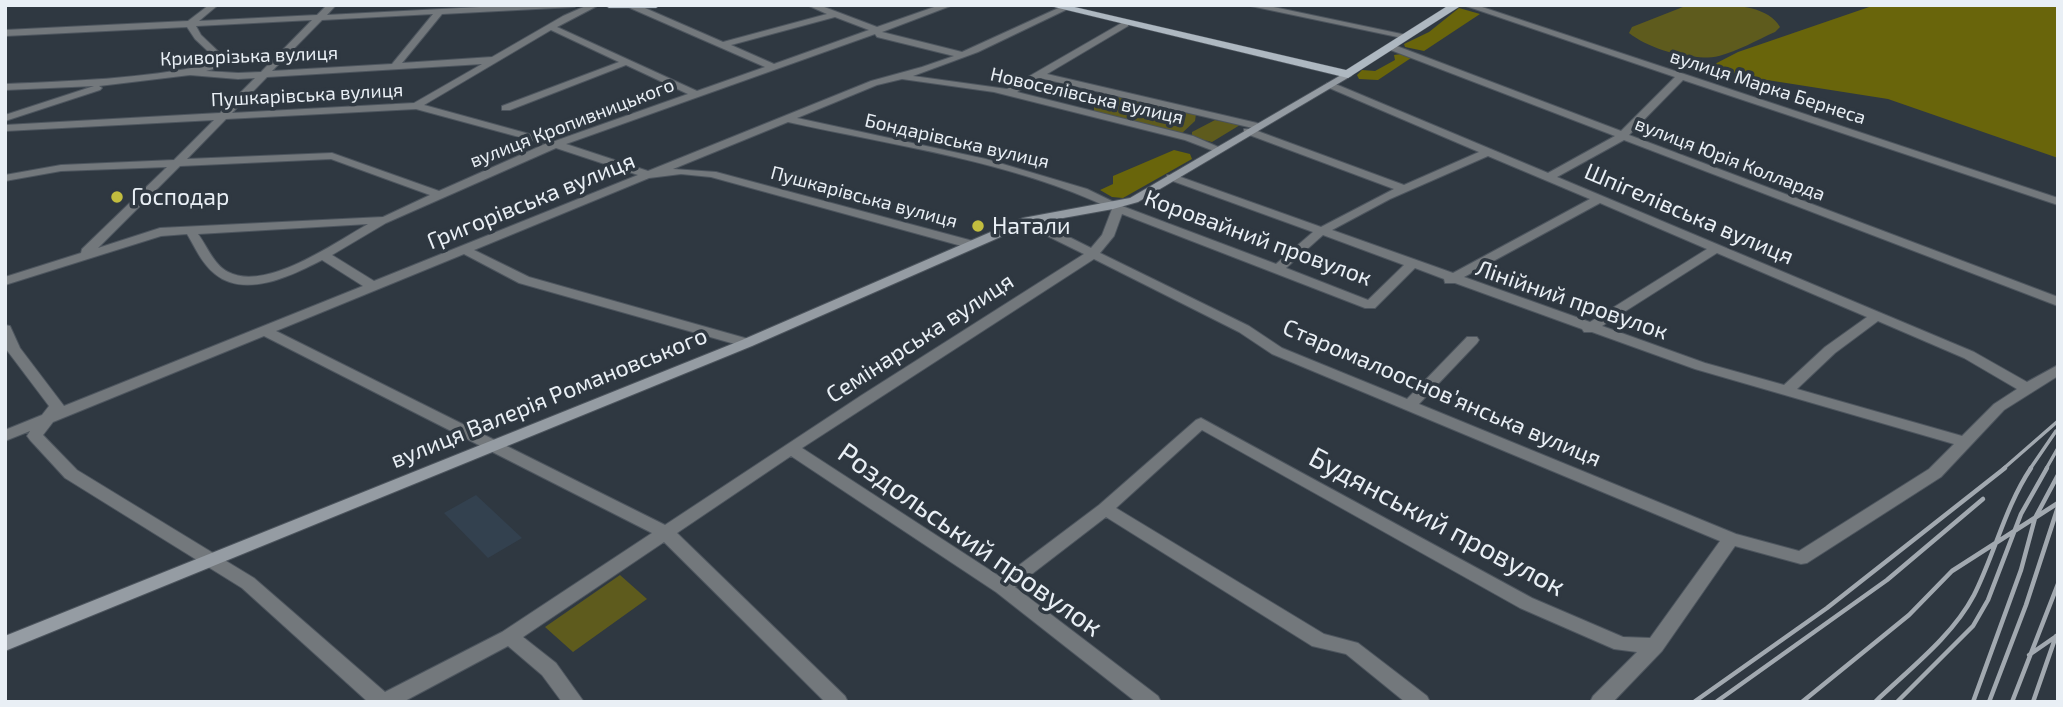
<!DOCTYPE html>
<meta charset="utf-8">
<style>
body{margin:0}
#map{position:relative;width:2063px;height:707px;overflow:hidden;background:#2f3841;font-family:"Exo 2",sans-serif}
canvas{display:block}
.frame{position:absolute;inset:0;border:7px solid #e9eff5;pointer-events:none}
</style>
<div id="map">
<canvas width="2063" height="707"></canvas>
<div class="frame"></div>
</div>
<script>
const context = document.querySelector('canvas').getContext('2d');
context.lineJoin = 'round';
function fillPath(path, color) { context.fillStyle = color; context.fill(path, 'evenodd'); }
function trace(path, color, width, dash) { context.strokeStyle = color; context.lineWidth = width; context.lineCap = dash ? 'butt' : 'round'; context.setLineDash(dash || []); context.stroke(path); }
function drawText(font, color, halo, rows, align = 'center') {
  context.font = font + ' "Exo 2",sans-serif'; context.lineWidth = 7; context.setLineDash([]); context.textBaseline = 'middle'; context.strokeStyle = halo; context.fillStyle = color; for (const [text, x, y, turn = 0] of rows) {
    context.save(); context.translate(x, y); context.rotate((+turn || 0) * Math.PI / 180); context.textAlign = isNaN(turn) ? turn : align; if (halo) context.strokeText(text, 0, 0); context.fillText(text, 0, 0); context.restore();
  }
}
fillPath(new Path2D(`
 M476,495l46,43 -34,20 -44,-45z`), '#33414f');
fillPath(new Path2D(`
 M1688,5c26,0 77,-5 92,22l-5,5c-18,8 -37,19 -56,24 -27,6 -70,-7 -90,-23l3,-6z
 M1101,91l95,23 -1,7 -14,13 -87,-22v-15z
 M1215,120l25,5 -28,17 -20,-5v-5z
 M620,575l27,24 -74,53 -28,-25z`), '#5e5b1d');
fillPath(new Path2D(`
 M1875,5h183v153l-170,-59 -140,-22 -39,-10 29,-15z
 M1459,8l21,6 -56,37 -19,-4 -1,-3 25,-12z
 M1401,54l10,4 -33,22 -19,-1 -2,-4 5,-5 13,1 20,-11 -1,-5z
 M1174,150l16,4 2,5 -69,39 -11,-1 -12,-7 13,-6v-8z`), '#69650b');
const street = new Path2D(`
 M209,5h9l-19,16 118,-6 10,-10h9l-9,10 191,-10h60l-4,2 -132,7 -40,49 90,-6 71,-41 25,-11h11l-42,22 140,64 68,-24 -135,-59 -1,-3h9l85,37 104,-28 -20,-9h12l58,22 63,-22h13l-71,27 80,20 103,-47h11l-98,47 -65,24 94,13 118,-68 3,1v4l-81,48 210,49 5,3 -5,3 -217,-51 -23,14 176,44 30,13 -1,2h-8l-29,-11 -191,-48 -92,-13 -25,6 -80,33 189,41 101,30 35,17 154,58 37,-32 -146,-53v-4h8l146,52 73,-38 -150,-56v-4h8l152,56 75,-33 -152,-65v-4h6l215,90 67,-37 -227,-87v-4h6l227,86 54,-54 -212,-72h13l582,193v7l-375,-125 -54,55 429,162v9l-434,-166 -67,37 417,175 53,30 31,-17v11l-54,34 -63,67 -134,86 -6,1 -66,-18 -73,105 -49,51h-23l3,-6 44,-44 -23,-3 -94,-41 -318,-178 -86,78 208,126 34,9 69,53 3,6h-25l-59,-48 -34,-8 -206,-129 -91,70 143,109 3,6h-25l-140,-110 -205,-136 -114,77 168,163 3,6h-23l-161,-160 -141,95 33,26 28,39h-22l-20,-27 -34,-29 -105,56h-35l-126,-114 -177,-110 -35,-38 -3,-4 3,-5 -25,10v-11l37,-15 7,-9 -43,-57 -1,-24 5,1 10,22 44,58 299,-120 -41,-26c-29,15 -77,39 -107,14 -13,-10 -20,-27 -28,-40l-26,2 -156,49v-8l76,-24 1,-4 85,-82 -106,4 -56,10v-6l56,-10 113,-5 40,-40 -209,11v-6l215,-12 35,-35 -17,1 -48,-4 -91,11 3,2 -2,2 -95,31v-6l89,-29 -89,4v-6c68,-3 136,-5 202,-19l5,-10 -17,-16 -8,-12 -182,9v-6l183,-9zM433,14l-41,50 -120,7 50,-51zM835,17l34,13 -95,34 -43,-19zM312,20l-51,52 -23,1 -32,-2 7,-2 9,-14 -21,-20 -5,-9zM551,30l68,32 -117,44v4h8l116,-45 62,29 -133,47 -131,-36zM875,34l2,3 77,19 -32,11 -51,14 -223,90 -82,-27zM482,64l-68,39 -182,10 35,-36zM416,109l129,35 -106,47 -107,-38 -145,6 39,-40zM788,122c107,24 224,39 324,87l-10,26 -11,13 -60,-30h-8v6l61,30 -222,141 -197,130 -389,-194 188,-77 55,29 223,63h10l2,-3 -2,-3 -223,-63 -55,-27 175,-72 32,-4 30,3 258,71 6,-4 -2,-3 -257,-69 -43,-3zM556,148l82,27 -264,106 -42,-26 54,-32zM1488,156l102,43 -137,74 -121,-43 58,-31zM331,159l99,36 -47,22 -223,11 -62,20 82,-82zM1600,203l107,46 -117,73 -126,-45zM1122,214l243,94h10l40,-40 29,11 1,4h10l127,46 2,3h8l103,37 259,75 -25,25 -130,82 -63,-17 -317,-130 58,-61 2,-3 -2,-3h-10l-60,62 -125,-51 -33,-22 -149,-73 14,-17zM368,224c-34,19 -102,68 -140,48 -14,-7 -21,-26 -30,-38zM1323,235l81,30 -36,35 -82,-32zM1717,253l150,64 -42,30 -41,38 -79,-22 -103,-37zM1094,259l145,73 33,22 448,187 -70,97 -27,-1 -91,-39 -331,-180 -5,2 -97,85 -97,73 -200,-130zM1878,321l86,37 53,31 -23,15 -32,32 -165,-47 38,-36zM264,336l388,197 -150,99 -117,60 -131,-114 -177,-108 -34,-35 10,-13z
 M1246,5h18l147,31 -4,3z`);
const secondary = new Path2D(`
 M1348,71l5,3 -2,2 -213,126 -25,7 -83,15 -278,122 -747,305v-15l737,-296 281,-122 107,-20z`);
const primary = new Path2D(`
 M604,5h57l-5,3h-47z
 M1046,5h20l280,65 103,-65h13l-114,73z`);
trace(street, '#4d555e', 2);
trace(secondary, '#4d555e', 2);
trace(primary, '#4d555e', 1);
fillPath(street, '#73787c');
fillPath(secondary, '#959ca3');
fillPath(primary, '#aeb8c1');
trace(new Path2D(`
 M2003,469l55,-48
 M2030,469l26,-38
 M2046,469l12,-21`), '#a2a9b0', 3.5);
trace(new Path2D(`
 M2029,655l29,-20
 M1694,702l133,-94 178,-140
 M1716,702l171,-122 96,-81
 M1802,702l107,-87 43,-44 106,-68
 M1875,702c33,-32 77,-65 99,-107 21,-42 31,-88 57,-127
 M1897,702l76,-76 15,-26 33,-86 26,-46
 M1973,702l48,-132 14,-52 23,-43
 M1989,702l37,-97 32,-98
 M2012,702l46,-118
 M2033,702l23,-66`), '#a2a9b0', 4.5);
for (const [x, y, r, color] of [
 [117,197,7,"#c2bd3f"],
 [978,226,7,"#c2bd3f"]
]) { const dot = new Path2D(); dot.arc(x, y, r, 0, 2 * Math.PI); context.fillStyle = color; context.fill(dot); trace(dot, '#2f3841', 2.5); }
drawText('19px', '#e9eff5', '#2f3841', [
 ["Криворізька вулиця",249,56,-2],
 ["вулиця Марка Бернеса",1768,87,18],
 ["Пушкарівська вулиця",307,95,-3],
 ["Новоселівська вулиця",1087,96,13],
 ["вулиця Кропивницького",572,123,-21],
 ["Бондарівська вулиця",957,141,13],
 ["вулиця Юрія Колларда",1730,159,21],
 ["Пушкарівська вулиця",864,197,15]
]);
drawText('23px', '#e9eff5', '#2f3841', [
 ["Господар",131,197],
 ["Натали",992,226]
], 'left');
drawText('23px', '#e9eff5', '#2f3841', [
 ["Григорівська вулиця",531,201,-22],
 ["Шпігелівська вулиця",1689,214,23],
 ["Коровайний провулок",1258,238,20],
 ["Лінійний провулок",1572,300,19],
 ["Семінарська вулиця",920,338,-33],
 ["Старомалооснов’янська вулиця",1442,393,23],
 ["вулиця Валерія Романовського",549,398,-22]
]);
drawText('28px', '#e9eff5', '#2f3841', [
 ["Будянський провулок",1437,522,28],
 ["Роздольський провулок",970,540,35]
]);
</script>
